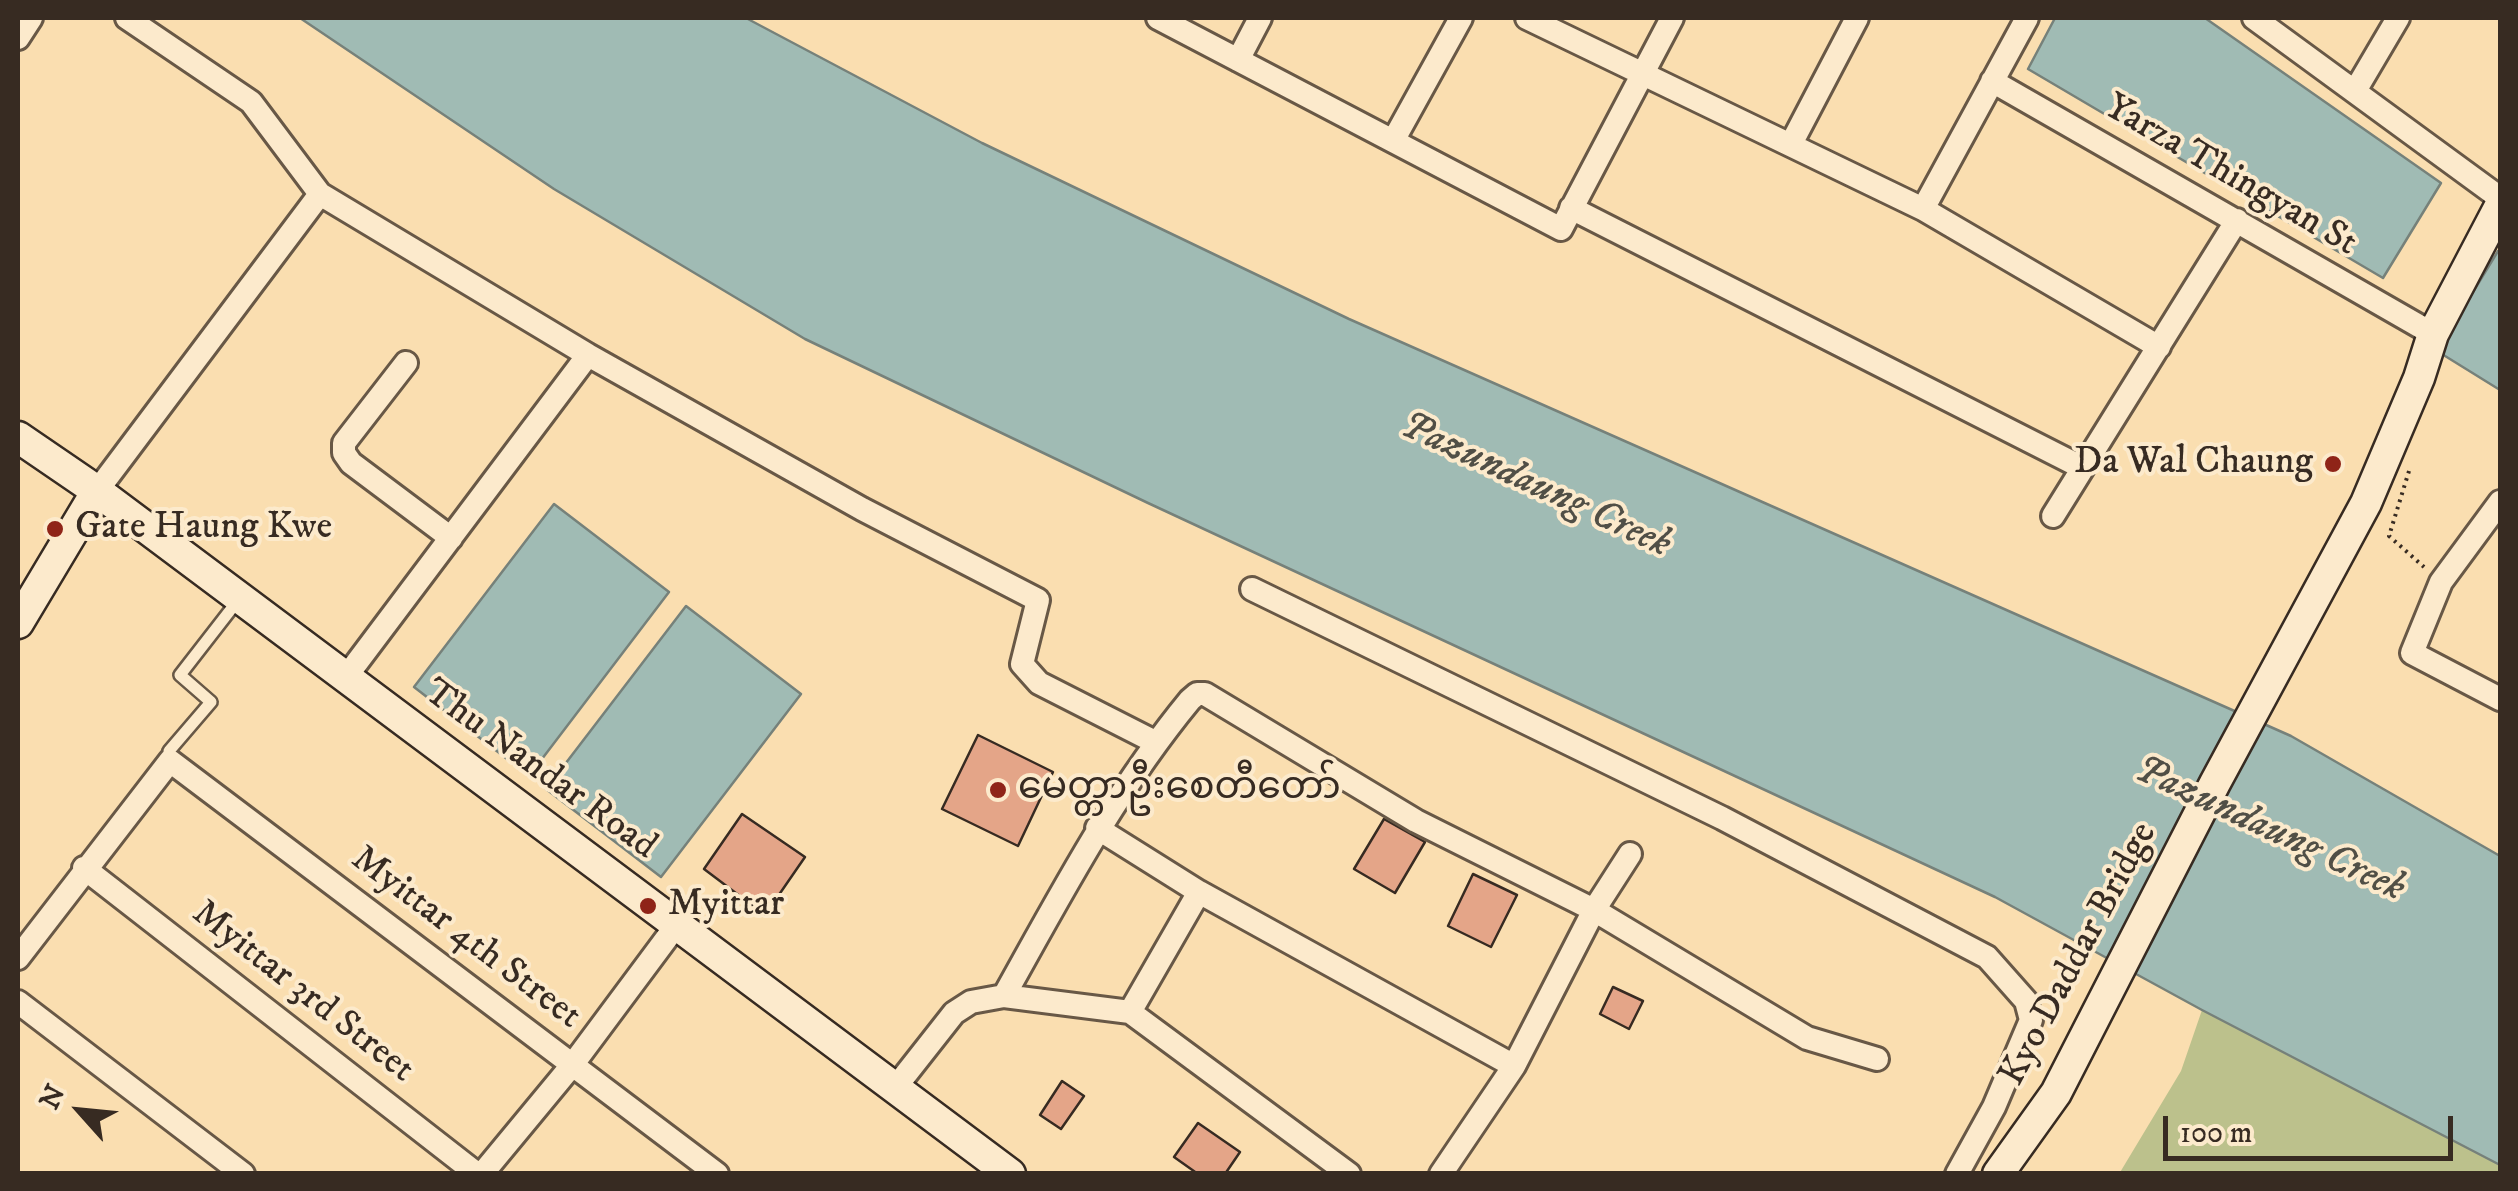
<!DOCTYPE html>
<meta charset="utf-8">
<style>
body{margin:0}
#map{position:relative;width:2518px;height:1191px;overflow:hidden;background:#fadeb0;font-family:"IM FELL DW Pica",serif}
canvas{display:block}
.frame{position:absolute;inset:0;border:20px solid #372b22;pointer-events:none}
.north{position:absolute;left:30px;top:1061px;width:100px;height:100px;-webkit-text-stroke:8px #fceacc;paint-order:stroke;rotate:297deg;font-size:28px;font-weight:700;line-height:40px;text-align:center;color:#372b22}
.north::after{content:'';display:block;margin:auto;width:35px;height:45px;background:#372b22;clip-path:polygon(50% 0,100% 100%,50% 72%,0 100%)}
.scale{position:absolute;left:2163px;top:1116px;width:290px;height:45px;box-sizing:border-box;border:5px solid #372b22;border-top:0;padding-left:12px;font-size:30px;line-height:35px;white-space:nowrap;color:#372b22;-webkit-text-stroke:8px #fceacc;paint-order:stroke}
</style>
<div id="map">
<canvas width="2518" height="1191"></canvas>
<div class="frame"></div>
<div class="north">N</div>
<div class="scale">100 m</div>
</div>
<script>
const context = document.querySelector('canvas').getContext('2d');
context.lineJoin = 'round';
function fillPath(path, color) { context.fillStyle = color; context.fill(path, 'evenodd'); }
function trace(path, color, width, dash) { context.strokeStyle = color; context.lineWidth = width; context.lineCap = dash ? 'butt' : 'round'; context.setLineDash(dash || []); context.stroke(path); }
function drawText(font, color, halo, rows, align = 'center') {
  context.font = font + ' "IM FELL DW Pica","Noto Sans Myanmar",serif'; context.lineWidth = 8; context.setLineDash([]); context.textBaseline = 'middle'; context.strokeStyle = halo; context.fillStyle = color; for (const [text, x, y, turn = 0] of rows) {
    context.save(); context.translate(x, y); context.rotate((+turn || 0) * Math.PI / 180); context.textAlign = isNaN(turn) ? turn : align; if (halo) context.strokeText(text, 0, 0); context.fillText(text, 0, 0); context.restore();
  }
}
fillPath(new Path2D(`
 M2202,1010l298,155v9h-381l62,-103z`), '#bcc18c');
const water = new Path2D(`
 M300,18h446l236,125 367,176 942,417 209,120v309l-298,-155 -207,-113 -847,-394 -343,-164 -251,-150z
 M2055,18h150l236,165 -58,95 -355,-209z
 M2498,251l2,1v138l-63,-39z
 M554,504l115,88 -140,184 -115,-89z
 M686,606l115,88 -140,183 -115,-88z`);
fillPath(water, '#a0bbb4');
trace(water, '#76817a', 2.5);
const building = new Path2D(`
 M978,735l75,37 -35,74 -76,-37z
 M742,814l63,43 -40,58 -61,-46z
 M1384,819l41,23 -30,51 -41,-24z
 M1473,874l44,21 -26,52 -43,-21z
 M1613,987l30,14 -14,28 -29,-15z
 M1062,1081l22,15 -23,33 -21,-14z
 M1198,1123l42,29 -15,22h-27l-24,-17z`);
fillPath(building, '#e4a588');
trace(building, '#372b22', 2.5);
const service = new Path2D(`
 M170,761l-1,-10 42,-49 -31,-27 59,-76`);
const minor = new Path2D(`
 M127,18l124,84 69,92 268,161 274,154 176,91 -16,64 17,19 116,59
 M1158,18l403,211 111,-211
 M1527,18l396,191 236,138
 M2254,18l246,180
 M18,38l13,-20
 M1238,60l22,-42
 M1992,81l441,253
 M2355,91l43,-73
 M1393,141l68,-123
 M1791,144l66,-126
 M1571,208l512,260
 M1923,209l104,-191
 M406,363l-62,80v10l7,10 100,75
 M97,491l223,-297
 M2500,502l-59,80 -29,71 88,46
 M2053,516l184,-296
 M1252,589l470,229 265,139 39,44 5,19 -37,87 -37,67
 M346,677l242,-322
 M1097,828l102,64 315,174
 M84,868l393,306
 M18,958l152,-197 547,413
 M1004,996c57,-102 111,-205 186,-296l7,-6h8l211,127 178,89 213,128 70,21
 M18,1002l225,172
 M1130,1012l69,-120
 M895,1088l59,-75 17,-11 33,-6 126,16 219,162
 M482,1174l91,-110 105,-141
 M1441,1174l73,-108 80,-156 36,-56`);
const secondary = new Path2D(`
 M18,437l79,54 913,683
 M18,623l79,-132
 M1998,1174l58,-81 159,-310 151,-280 53,-125 14,-44 67,-128`);
trace(service, '#685846', 16);
trace(minor, '#685846', 28);
trace(secondary, '#372b22', 35);
trace(new Path2D(`
 M2409,471l-20,65 35,31`), '#372b22', 4, [2.5, 5]);
trace(service, '#fceacc', 11);
trace(minor, '#fceacc', 22);
trace(secondary, '#fceacc', 30);
for (const [x, y, r, color] of [
 [2333,464,10,"#8f2418"],
 [55,529,10,"#8f2418"],
 [998,790,10,"#8f2418"],
 [648,906,10,"#8f2418"]
]) { const dot = new Path2D(); dot.arc(x, y, r, 0, 2 * Math.PI); context.fillStyle = color; context.fill(dot); trace(dot, '#fceacc', 4); }
drawText('38px', '#372b22', '#fceacc', [
 ["Yarza Thingyan St",2230,177,30],
 ["Thu Nandar Road",539,771,36],
 ["Myittar 4th Street",465,939,37],
 ["Kyo Daddar Bridge",2080,955,-62],
 ["Myittar 3rd Street",302,993,38]
]);
drawText('38px', '#372b22', '#fceacc', [
 ["Da Wal Chaung",2313,464,"right"],
 ["Gate Haung Kwe",75,529],
 ["မေတ္တာဦးစေတီတော်",1018,790],
 ["Myittar",668,906]
], 'left');
drawText('italic 40px', '#514f46', '#fceacc', [
 ["Pazundaung Creek",1535,487,25],
 ["Pazundaung Creek",2269,831,25]
]);
</script>
